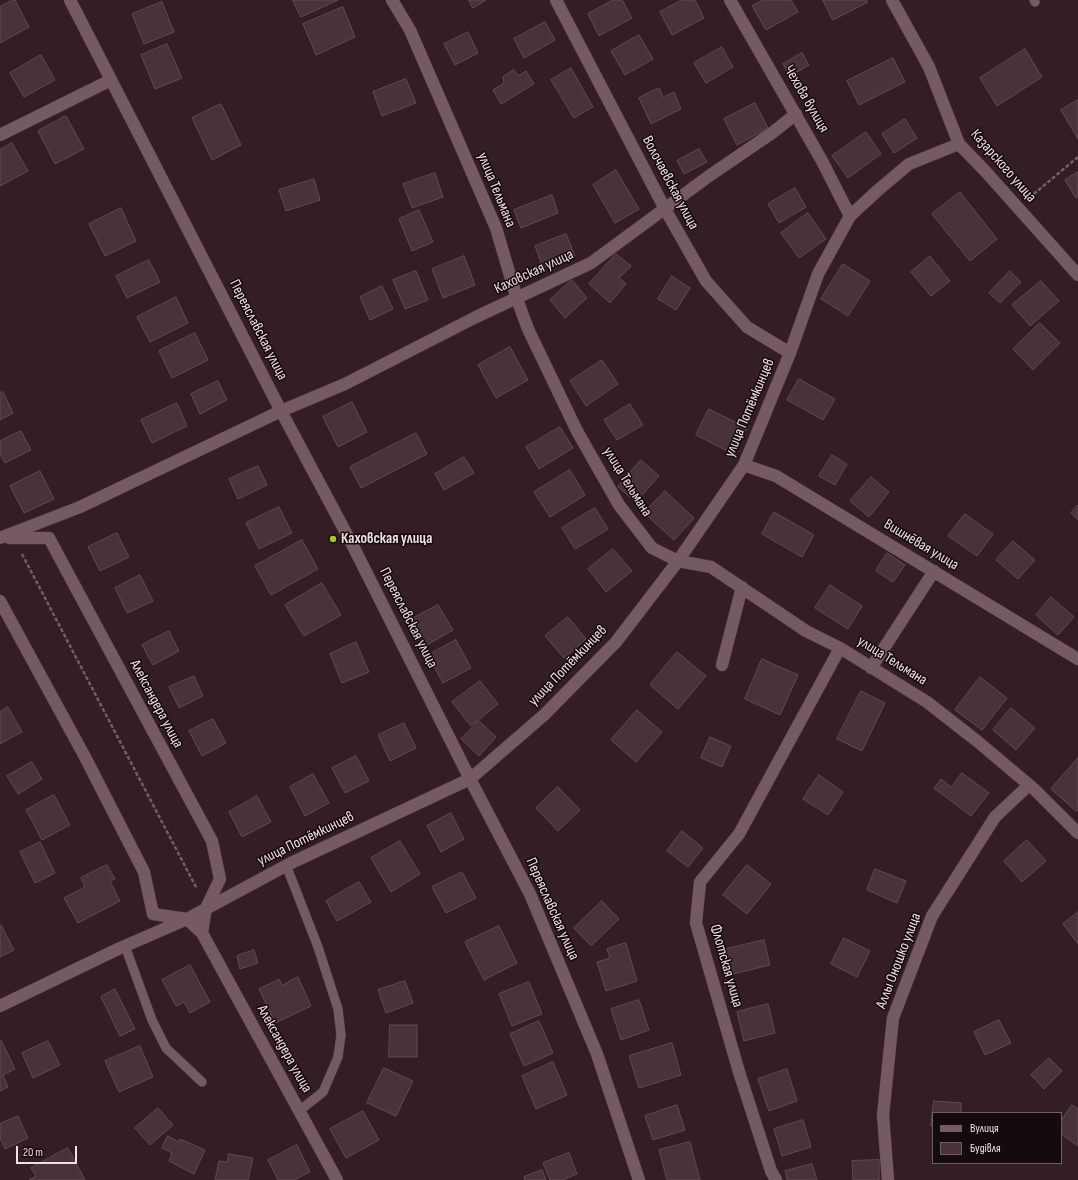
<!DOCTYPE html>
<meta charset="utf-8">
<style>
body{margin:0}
#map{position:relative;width:1078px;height:1180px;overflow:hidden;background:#341d24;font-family:"Sofia Sans Condensed",sans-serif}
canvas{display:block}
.legend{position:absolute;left:932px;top:1112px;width:130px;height:52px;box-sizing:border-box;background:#150a0d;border:1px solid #6d6063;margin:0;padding:5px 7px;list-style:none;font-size:12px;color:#f0e0e4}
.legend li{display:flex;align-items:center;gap:8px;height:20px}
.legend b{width:20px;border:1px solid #6d6063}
.scale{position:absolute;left:16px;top:1146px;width:61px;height:18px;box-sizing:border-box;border:2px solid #f0e0e4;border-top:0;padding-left:5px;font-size:12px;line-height:14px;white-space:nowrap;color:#f0e0e4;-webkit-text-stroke:3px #150a0d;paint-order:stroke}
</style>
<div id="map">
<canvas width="1078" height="1180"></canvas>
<ul class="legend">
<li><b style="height:5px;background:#765a62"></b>Вулиця</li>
<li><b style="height:11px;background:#4a3239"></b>Будівля</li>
</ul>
<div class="scale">20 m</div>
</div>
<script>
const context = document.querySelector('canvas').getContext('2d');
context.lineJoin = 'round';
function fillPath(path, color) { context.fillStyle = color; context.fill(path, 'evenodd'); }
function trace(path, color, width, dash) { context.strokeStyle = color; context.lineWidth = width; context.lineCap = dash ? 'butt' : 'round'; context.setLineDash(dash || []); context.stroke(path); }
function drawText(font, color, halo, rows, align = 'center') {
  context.font = font + ' "Sofia Sans Condensed",sans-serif'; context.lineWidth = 3; context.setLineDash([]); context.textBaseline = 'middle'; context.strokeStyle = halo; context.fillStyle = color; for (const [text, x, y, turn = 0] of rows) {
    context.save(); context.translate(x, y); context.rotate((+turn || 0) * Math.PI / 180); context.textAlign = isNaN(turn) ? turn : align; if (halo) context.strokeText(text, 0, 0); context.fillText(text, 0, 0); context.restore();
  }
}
const building = new Path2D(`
 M13,0h2l14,27 -29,16v-36z
 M293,0h45l-37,17z
 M469,0h17l-13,8z
 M613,0h9l10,18 -33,18 -11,-22z
 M682,0h13l9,18 -32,17 -12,-23z
 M763,0h28l7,12 -32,18 -14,-24z
 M823,0h43l2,2 -35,18z
 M162,2l12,30 -30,12 -12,-30z
 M343,7l12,30 -39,18 -13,-31z
 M545,22l10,18 -31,18 -10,-19z
 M468,32l10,21 -23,12 -11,-21z
 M639,35l14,24 -28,16 -14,-24z
 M167,44l15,34 -27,11 -14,-34z
 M722,47l11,20 -27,16 -12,-20z
 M1025,49l17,28 -45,29 -17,-28z
 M802,53l7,12 -19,11 -7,-12z
 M41,55l14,25 -31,17 -14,-24z
 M893,58l12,24 -46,23 -12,-24z
 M571,68l22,39 -19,11 -23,-38z
 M514,70l4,6 8,-5 8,13 -33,20 -8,-14 11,-7 -1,-6z
 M406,79l10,24 -34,13 -9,-24z
 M659,88l4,9 11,-5 7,17 -30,15 -12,-26z
 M1078,100v39l-17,-29z
 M755,103l13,25 -31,17 -13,-26z
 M221,104l20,41 -29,15 -20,-42z
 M66,116l18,33 -29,15 -17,-33z
 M905,119l12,19 -23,15 -12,-19z
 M866,132l15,22 -33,24 -16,-22z
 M12,143l16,28 -28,15v-36z
 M699,149l8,13 -23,12 -7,-13z
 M616,170l23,39 -24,14 -22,-38z
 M1078,172v25l-2,1 -11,-18z
 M435,173l8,24 -31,11 -9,-24z
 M314,179l6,21 -34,11 -7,-21z
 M795,188l11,19 -27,16 -11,-19z
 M960,192l37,47 -27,22 -38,-47z
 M552,195l6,18 -37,15 -7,-18z
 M121,208l15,33 -31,15 -16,-32z
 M419,210l14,32 -21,9 -13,-32z
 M808,213l18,26 -27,19 -18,-25z
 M566,234l9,22 -32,12 -8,-22z
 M616,254l15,12 -12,12 7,6 -16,19 -21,-19z
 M464,256l11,29 -32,13 -11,-29z
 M930,256l20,25 -19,15 -20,-24z
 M149,260l11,22 -33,16 -11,-22z
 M843,264l27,17 -22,35 -27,-17z
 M416,271l12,29 -23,9 -12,-29z
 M1010,271l11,11 -21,21 -11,-10z
 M672,276l18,12 -14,22 -18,-11z
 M572,280l15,18 -22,20 -15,-18z
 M1041,281l18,20 -29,25 -18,-21z
 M382,286l11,23 -23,11 -10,-23z
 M176,297l12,26 -38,19 -13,-25z
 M1040,323l20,20 -27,27 -20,-21z
 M195,333l13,27 -36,18 -13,-27z
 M510,347l18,33 -32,18 -18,-33z
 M602,360l16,24 -32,22 -16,-25z
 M799,379l36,20 -12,21 -36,-20z
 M218,381l9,19 -27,14 -9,-20z
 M3,392l10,21 -13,7v-27z
 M352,402l15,30 -29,15 -15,-30z
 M177,403l10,23 -35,17 -11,-23z
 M630,404l13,21 -26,15 -13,-20z
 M709,409l38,19 -14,26 -37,-19z
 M560,427l13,21 -34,21 -13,-22z
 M21,431l10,19 -26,13 -5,-9v-13z
 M416,433l11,21 -66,34 -11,-21z
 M832,455l15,9 -12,21 -16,-9z
 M464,457l10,16 -30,17 -9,-16z
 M641,460l18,16 -23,26 -18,-15z
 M258,466l9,19 -29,14 -9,-20z
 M570,470l15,25 -35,22 -16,-25z
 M40,471l14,28 -30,14 -14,-27z
 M871,477l18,15 -20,25 -19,-16z
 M665,491l29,27 -20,22 -30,-27z
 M1078,505v15l-7,-7z
 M279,507l13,26 -33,16 -13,-26z
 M595,508l13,21 -33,20 -13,-21z
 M774,512l40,23 -12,22 -40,-23z
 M965,514l28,20 -16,22 -29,-20z
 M117,533l12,24 -29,14 -12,-24z
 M302,540l16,29 -47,26 -16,-29z
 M1013,541l22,19 -17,19 -22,-19z
 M613,549l19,22 -26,21 -18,-23z
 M887,553l18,12 -12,17 -17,-11z
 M140,575l13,26 -26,12 -12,-25z
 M322,583l19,32 -37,21 -19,-31z
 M830,585l32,21 -14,23 -33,-21z
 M1051,597l23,20 -16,18 -22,-20z
 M438,605l15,25 -28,16 -15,-26z
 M568,617l18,22 -22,19 -19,-22z
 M169,631l10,20 -26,14 -11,-20z
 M456,640l15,28 -28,15 -15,-28z
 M356,642l13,30 -27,11 -12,-29z
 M677,652l29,24 -28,33 -28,-24z
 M762,659l36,16 -18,40 -35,-16z
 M194,676l9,20 -24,12 -10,-21z
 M980,677l27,21 -25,32 -27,-20z
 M480,681l18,23 -27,22 -19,-24z
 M861,691l24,12 -23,48 -25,-12z
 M8,707l14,25 -22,12v-32z
 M1011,708l24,20 -19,22 -23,-20z
 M637,710l25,22 -26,30 -25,-22z
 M213,719l13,24 -24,13 -13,-25z
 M479,721l17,16 -17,19 -18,-17z
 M404,723l12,25 -26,13 -12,-26z
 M710,737l21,9 -9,21 -21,-9z
 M356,756l13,25 -24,12 -13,-25z
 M1078,758v52l-2,1 -25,-22z
 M32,762l10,17 -24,15 -11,-18z
 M962,773l27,20 -18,23 -37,-28 7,-9 10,8z
 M313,774l16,29 -24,13 -15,-29z
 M819,775l24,17 -15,23 -25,-16z
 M558,787l22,23 -22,21 -22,-23z
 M54,795l16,30 -28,15 -16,-30z
 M257,796l14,26 -29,15 -13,-25z
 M451,813l13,26 -23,13 -14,-26z
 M682,831l21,17 -15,19 -21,-16z
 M1027,840l19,21 -24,21 -18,-21z
 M400,841l20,33 -29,18 -20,-34z
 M40,842l15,31 -20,10 -15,-31z
 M107,865l8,14 -5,2 10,20 -42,22 -14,-25 21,-11 -4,-9z
 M747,865l24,19 -24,30 -24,-19z
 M875,869l31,12 -9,22 -30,-13z
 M462,872l14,26 -30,15 -14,-26z
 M359,882l12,20 -34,19 -11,-20z
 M602,901l17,18 -28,27 -17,-18z
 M1078,912v32l-15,-20z
 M1,925l13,25 -14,7v-31z
 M499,926l18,37 -33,17 -19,-38z
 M844,938l26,13 -13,26 -26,-13z
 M764,940l6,25 -41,10 -6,-25z
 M626,943l11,38 -31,10 -9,-29 13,-4 -3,-9z
 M254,950l4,13 -18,6 -3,-13z
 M190,965l20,37 -20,11 -6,-11 -8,4 -14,-26z
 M298,977l13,29 -36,17 -16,-34 20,-10 3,6z
 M405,981l8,22 -27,10 -8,-23z
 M529,982l13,32 -30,12 -13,-32z
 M115,989l20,40 -15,7 -19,-39z
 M639,1000l10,30 -28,10 -10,-31z
 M768,1004l7,29 -31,8 -7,-29z
 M999,1020l12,23 -26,12 -11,-23z
 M539,1021l14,32 -29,13 -14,-32z
 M390,1025h27v32h-28z
 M1,1040l14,29 -12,6 5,12 -8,4v-50z
 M48,1041l12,24 -27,13 -11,-25z
 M672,1043l9,32 -42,13 -10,-32z
 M140,1046l13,31 -34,15 -14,-31z
 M1049,1058l13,13 -18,18 -13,-14z
 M553,1062l14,33 -31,14 -14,-33z
 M384,1068l29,13 -17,35 -29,-13z
 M787,1069l10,32 -28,10 -11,-32z
 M934,1101l27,2v10h-28v14l-2,-1z
 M677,1105l8,25 -32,10 -8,-24z
 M1072,1105l6,4v37l-17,-12v-13z
 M158,1108l15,17 -23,20 -15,-17z
 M363,1111l16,29 -33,18 -16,-29z
 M18,1116l10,22 -23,11 -5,-11v-14z
 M803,1120l8,27 -29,9 -8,-27z
 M168,1136l11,6 1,-3 25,11 -11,24 -25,-13 3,-8 -10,-5z
 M690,1142l10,38h-33l-8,-30z
 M297,1145l13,27 -16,8h-16l-10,-20z
 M68,1148l17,32h-56l7,-4 -5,-8z
 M569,1153l8,21 -14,6h-13l-7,-17z
 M229,1154l24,4 -5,22h-33l4,-19 8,1z
 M879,1160v20h-26l-1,-19z
 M812,1164l5,16h-30l-2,-9z
 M542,1170l4,10h-21l-1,-3z`);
fillPath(building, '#4a3239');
trace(building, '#644951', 1);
const lane = new Path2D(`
 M1034,0l1,2
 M286,865l32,82 20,62 3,26 -3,22 -15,35 -24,19
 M125,946l27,74 14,28 36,34`);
const street = new Path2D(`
 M70,0l211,411 72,135 117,233 60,115 67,160 42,126
 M392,0l18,30 86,198 21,71 11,30 49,102 42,74 33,43 26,13 33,6 95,64 34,17 87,54 50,39 57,48 44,44
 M556,0l109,209 41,72 41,46 43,26
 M730,0l92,161 28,55
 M892,0l37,67 30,77 27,28 92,103
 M0,135l111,-55
 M744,465l32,11 302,183
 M0,538l80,-31 201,-96 64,-27 131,-67 115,-54 118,-87 63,-43 24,-19
 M9,538h40l163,303 8,38 -14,29 -4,25
 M0,601l85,156 59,115 9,42 34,5 15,14 135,247
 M722,665l20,-78
 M871,668l63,-97
 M0,1006l118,-57 69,-30 104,-56 179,-84 74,-64 72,-73 62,-81 66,-96 46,-112 28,-79 32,-58 27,-25 32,-27 50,-20
 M776,1180l-5,-9 -32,-99 -43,-149 4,-41 39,-48 101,-186
 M888,1180l-5,-65 10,-97 39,-102 63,-99 34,-32`);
trace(lane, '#4d3a41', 10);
trace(street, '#4d3a41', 13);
trace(new Path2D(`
 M1029,198l49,-41
 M22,554l175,335`), '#735e64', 2.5, [4, 2]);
trace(lane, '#765a62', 9);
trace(street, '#765a62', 12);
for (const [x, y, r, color] of [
 [333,539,4,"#a6c821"]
]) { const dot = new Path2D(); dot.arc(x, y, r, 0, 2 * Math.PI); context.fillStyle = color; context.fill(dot); trace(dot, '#150a0d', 1.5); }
drawText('15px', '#f0e0e4', '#150a0d', [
 ["Чехова вулиця",806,99,60],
 ["Казарского улица",1003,166,49],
 ["Волочаевская улица",670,183,62],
 ["улица Тельмана",496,190,68],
 ["Каховская улица",534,272,-25],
 ["Переяславская улица",258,330,63],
 ["улица Потёмкинцев",750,408,-67],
 ["улица Тельмана",627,482,58],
 ["Вишнёвая улица",921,545,31],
 ["Переяславская улица",408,618,63],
 ["улица Тельмана",892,661,32],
 ["улица Потёмкинцев",568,666,-46],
 ["Александера улица",156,704,62],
 ["улица Потёмкинцев",306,839,-26],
 ["Переяславская улица",552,909,66],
 ["Аллы Оношко улица",899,961,-69],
 ["Флотская улица",726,966,74],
 ["Александера улица",284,1049,61]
]);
drawText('bold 15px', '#f0e0e4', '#150a0d', [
 ["Каховская улица",341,539]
], 'left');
</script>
